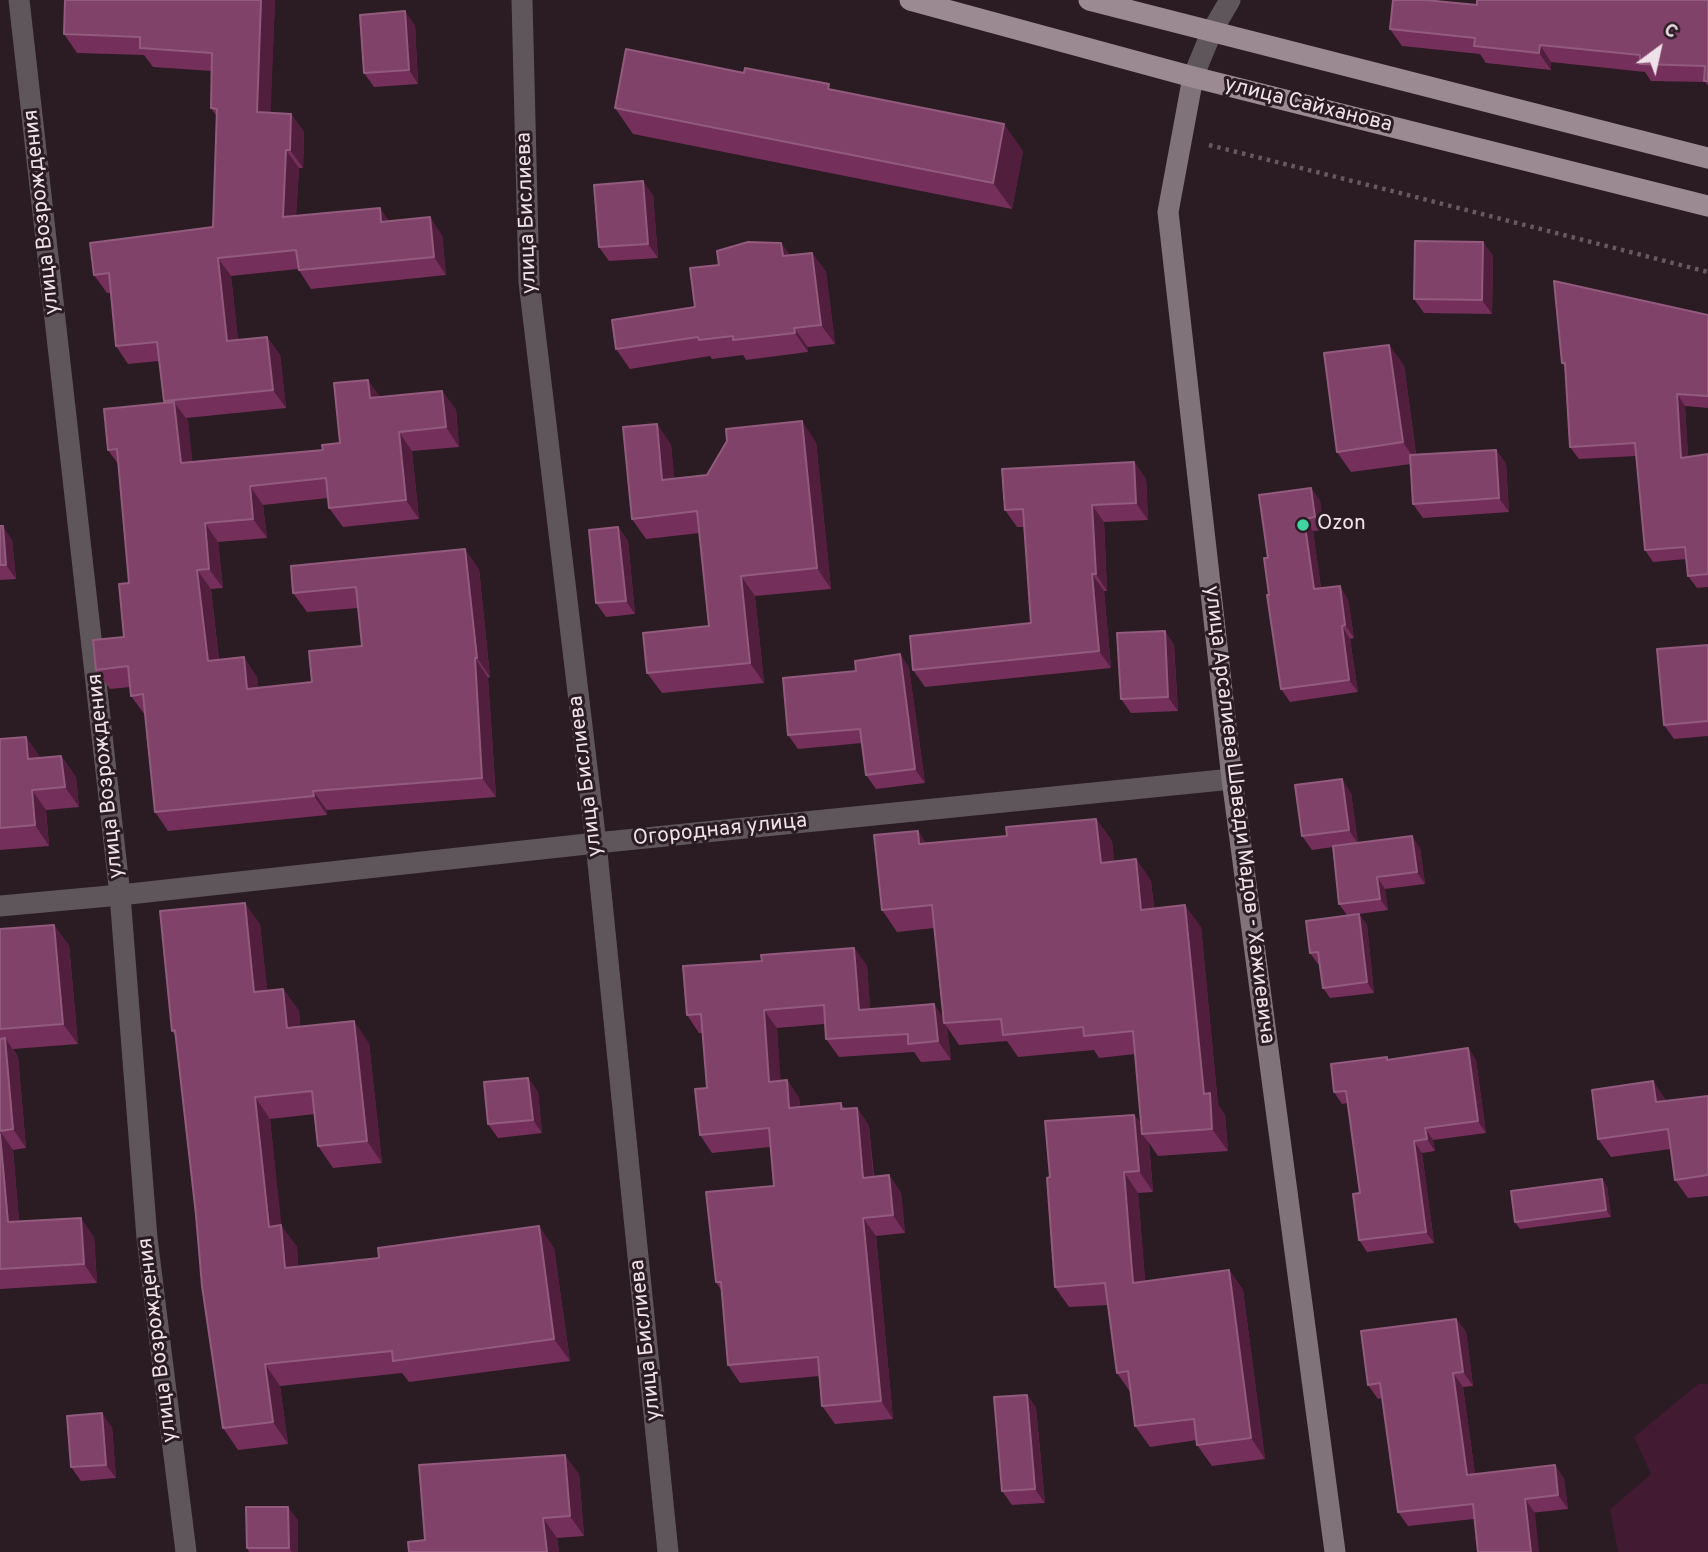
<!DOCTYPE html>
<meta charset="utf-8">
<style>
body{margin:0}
#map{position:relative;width:1708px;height:1552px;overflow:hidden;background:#2b1b23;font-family:Overpass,sans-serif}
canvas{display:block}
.north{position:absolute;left:1624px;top:14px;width:70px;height:70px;-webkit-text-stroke:5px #2b1b23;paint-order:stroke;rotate:33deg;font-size:19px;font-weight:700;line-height:28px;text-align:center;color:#eee2e8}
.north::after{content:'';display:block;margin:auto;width:24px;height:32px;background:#eee2e8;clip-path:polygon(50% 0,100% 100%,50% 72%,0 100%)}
</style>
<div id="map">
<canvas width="1708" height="1552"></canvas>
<div class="north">С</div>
</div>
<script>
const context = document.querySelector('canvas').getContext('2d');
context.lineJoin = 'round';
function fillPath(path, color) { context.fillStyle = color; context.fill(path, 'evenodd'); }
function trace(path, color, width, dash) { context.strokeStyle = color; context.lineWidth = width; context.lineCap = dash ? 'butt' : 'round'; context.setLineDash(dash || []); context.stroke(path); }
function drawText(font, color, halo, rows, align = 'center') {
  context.font = font + ' Overpass,sans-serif'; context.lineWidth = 6; context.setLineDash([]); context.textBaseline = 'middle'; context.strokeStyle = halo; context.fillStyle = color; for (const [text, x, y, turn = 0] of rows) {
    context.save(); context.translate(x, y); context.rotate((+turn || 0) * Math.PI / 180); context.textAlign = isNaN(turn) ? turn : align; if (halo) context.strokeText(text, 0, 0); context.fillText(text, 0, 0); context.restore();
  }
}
fillPath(new Path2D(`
 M1698,1384h10v168h-90l-8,-43 41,-35 -17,-37z`), '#421a32');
trace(new Path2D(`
 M1209,145l191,48 308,79`), '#685961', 4.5, [3.5, 5]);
trace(new Path2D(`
 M19,0l101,895 27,343 39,314
 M522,0l7,282 67,561 72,709
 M1193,77l19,-46 18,-31
 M0,906l120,-11 476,-52 636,-64`), '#5e565a', 21);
trace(new Path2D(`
 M1193,77l-25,135 64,567 103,773`), '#81737a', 21);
trace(new Path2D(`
 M910,0l283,77 515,129
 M1089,0l619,158`), '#9c8a93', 21);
fillPath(new Path2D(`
 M275,0l-5,113 21,1 13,18 -1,36h-4l-3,48 93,5 53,14 4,40 -135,14 -13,-20 -67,7 7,64 29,-3 13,18 6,53 -100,10 2,3 4,41 131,-12 17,-7 41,-46 61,-6 14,19 3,37 -47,4 7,68 -76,8 -14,-19 -1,-10 -65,7 4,33 -49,4 5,46 -12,1 8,71 38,17 1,11 54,-6 50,-36 -4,-38 -51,4 -14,-19 186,-24 11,108 -2,1 8,119 -169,13v5l-159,16 -13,-19 -10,-97 -14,-19 -1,-9 -20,2 -14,-19 28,-33 5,-54 -11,-119 -10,-14 57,-48 -1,-1 -5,-40 -31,3 -12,-18 -5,-53h-4l-13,-18 119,-48 4,-110 -6,-9 1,-37 -59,-4 -9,-12 -67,-2 -13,-19z
 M1708,0v86l-3,-4 -54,-1 -6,-9 -94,-10v8l-65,-7 -6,-9 -78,-8 -12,-17 87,-24z
 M415,25l3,59 -44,3 -10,-14z
 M833,90l190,61 -11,58 -379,-75 -18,-26z
 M653,195l5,63 -49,3 -10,-14z
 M1483,242l10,14 -1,58 -68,-1 -10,-14z
 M781,243l9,12 22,-2 14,19 9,72 -27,3v5l-62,8 -3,-5 -31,4 -2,-3 -80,13 -14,-20 79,-42 24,-42z
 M1708,315v93l-23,-2 3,51 20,-3v133l-11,1 -9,-12 -2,-17 -33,3 -8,-12 -9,-94 -57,3 -9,-12 -4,-79 -4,-5z
 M1404,365l12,89 80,-4 10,14 3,48 -86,6 -10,-14 -2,-40 -60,8 -14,-20z
 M657,424l14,21 3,33 33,-3 109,-33 15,147 -76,7 9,87 -102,10 -15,-20 62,-47 -9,-93 -54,6 -14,-20z
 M1134,462l12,17 2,41 -44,2 3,69h-3l7,77 -186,19 -12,-17 118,-47 -6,-96h-8l-12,-17z
 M1311,488l9,13 4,29 -11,1 8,57 27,11 6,39 -4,1 8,53 -68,10 -9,-13 -12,-94 -1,-37z
 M0,526l12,14 4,39 -16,1z
 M618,527l10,14 7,73 -29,3 -10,-14z
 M1165,631l9,14 4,66 -47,2 -10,-14z
 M1708,645v91l-34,3 -10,-14z
 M900,654l9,14 16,115 -49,6 -10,-14 -4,-32 -64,6 -10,-14 68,-64z
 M0,739l41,19 20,-2 15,21 3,30 -33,3 3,36 -49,4z
 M1351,793l7,50 62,5 5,36 -40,5 3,21 -29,4 8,11 7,68 -44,5 -7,-10 -4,-24h-1l-8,-11 37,-38 -8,-11 -6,-57 -21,3 -10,-14z
 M1096,819l16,22 2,21 22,-3 15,22 3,27 47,19 17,178 7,10 3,36 -70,5 -9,-13 4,49 -15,1 7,88 84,-11 14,20 22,169 -53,7 -15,-21v-5l-47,7 -15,-21 -4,-33 -14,-20 -9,-68 -39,2 -14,-20 -5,-110 84,-62 8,10 -7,-71 -36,4 -5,-8 -76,7 -11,-16 -48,4 -12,-18 4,33 -30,2 -7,-10 -75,5 -13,-18 -1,-15 -48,4 3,53 7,-1 12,18 1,9 41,-4 4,6 12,-1 12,18 5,50 15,-1 12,18 4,40 -29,3 17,183 -58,5 -13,-18 -2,-30 -80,7 -12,-18 -7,-75 -5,-8 58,-96 -4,-39 -58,6 -12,-18 7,-47 -4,-55h-4l-12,-18 75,-54 92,-13 13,18 3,43 73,9 -9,-90 -37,4 -15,-22 44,-66 81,-8z
 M260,924l7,67 16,-2 16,22 1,16 69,16 13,120 -49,5 -15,-22 -3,-32 -45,5 11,107 16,21 1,20 256,-19 16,113 -161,21 -7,-9 -122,13 8,58 -50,6 -15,-22 -27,-213 -20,-179 -4,-5z
 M0,929l69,16 9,99 -65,5 5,8 8,91 -13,2 6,71 75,16 3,46 -97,6z
 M1468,1048l8,12 10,73 -53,7 2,11 -13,2 12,90 -67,9 -8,-12 1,-47 -12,-90 -6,1 -8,-12 55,-32z
 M528,1078l10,14 4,41 -44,5 -10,-14z
 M1653,1081l13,20 42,-5v100l-20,2 -13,-18 -4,-31 -60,8 -13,-18z
 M1607,1186l4,31 -91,12 -5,-7z
 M1456,1319l10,13 7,54 -10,1 12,87 80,-9 9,14 4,30 -160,17 -10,-14 -16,-114 -4,1 -10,-14z
 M1027,1395l9,13 9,95 -33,2 -10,-14z
 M112,1427l4,51 -35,3 -10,-14z
 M579,1474l5,62 -27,2 2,14h-150l16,-12z
 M298,1520v32h-49l-2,-4z`), '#742f5a');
fillPath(new Path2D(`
 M261,0h14l-5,130 -13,-18z
 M405,11l10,14 3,59 -9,-14z
 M1540,45l11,17v8l-12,-17z
 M291,114l13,18 -1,36 -13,-18z
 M1004,124l19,27 -11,58 -19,-26z
 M286,150l13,18 -4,68 -12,-19z
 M643,181l10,14 5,63 -10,-14z
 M380,208l13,18 -12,-4z
 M430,217l12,18 4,40 -12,-18z
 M1483,242l10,14 -1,58 -10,-14z
 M781,243l14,19 -12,-6z
 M812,253l14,19 9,72 -14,-19z
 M218,258l13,18 9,83 -13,-18z
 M794,328l14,19v5l-13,-19z
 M267,337l13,18 6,53 -13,-18z
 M1389,345l15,20 13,98 -14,-21z
 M368,380l14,19 -12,-1z
 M442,391l14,19 3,37 -13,-20z
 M1677,394l8,12 4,64 -8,-12z
 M174,402l14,19 7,61 -14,-19z
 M802,421l14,21 15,147 -14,-21z
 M657,424l14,21 6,55 -15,-20z
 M399,432l13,19 7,68 -13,-19z
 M1496,450l10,14 3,48 -10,-14z
 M1134,462l12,17 2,41 -12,-17z
 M250,486l13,19 4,33 -14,-19z
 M1311,488l9,13 4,29 -9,-13z
 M1092,505l12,17 3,69 -11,-17z
 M1304,519l9,12 10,71 -9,-13z
 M205,523l13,19 5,46 -14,-19z
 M3,526l9,14 4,39 -10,-14z
 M618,527l10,14 7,73 -9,-13z
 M465,549l14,20 11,108 -13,-19z
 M197,570l14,19 10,91 -13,-19z
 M1092,574l12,17 7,77 -12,-17z
 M741,576l14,20 9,87 -14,-20z
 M1340,586l8,13 6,39 -9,-13z
 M1342,626l8,13 8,53 -9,-12z
 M1165,631l9,14 4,66 -10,-14z
 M900,654l9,14 16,115 -10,-14z
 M244,657l13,20 3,31 -13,-19z
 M475,658l13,20 8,119 -14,-19z
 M26,737l15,21 2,22 -15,-21z
 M61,756l15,21 3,30 -14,-20z
 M1342,779l9,14 7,51 -9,-14z
 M32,790l14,20 3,36 -14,-21z
 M313,791l14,19v5l-13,-19z
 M1096,819l16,22 4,44 -15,-22z
 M918,831l15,22 -14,-9z
 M1412,836l8,12 5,36 -8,-12z
 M1136,859l15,22 5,51 -15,-22z
 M1377,877l8,12 3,21 -8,-11z
 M245,903l15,21 10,90 -16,-22z
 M1185,905l16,22 17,178 7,10 3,36 -16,-22 -8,-35z
 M1359,914l8,11 7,68 -7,-11z
 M54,925l15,20 9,99 -15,-20z
 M854,948l13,18 5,62 -13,-18z
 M283,989l16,22 4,39 -16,-22z
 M934,1004l13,19h-3l3,4 4,33 -13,-19z
 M764,1010l13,18 5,72 -13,-18z
 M354,1021l15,22 13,120 -15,-22z
 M5,1038l13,19 8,91 -13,-19z
 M1468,1048l8,12 10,73 -8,-12z
 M528,1078l10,14 4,41 -9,-13z
 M787,1080l12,18 3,28 -13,-18z
 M1653,1081l13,19 3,21 -13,-19z
 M255,1097l15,22 12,111 -1,-5 16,22 3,43 -15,-22 -16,-41z
 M857,1108l12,18 6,70 -12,-18z
 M1134,1115l13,18 -5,1 7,9 4,49 -14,-21z
 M1425,1128l8,12 2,11 -8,-12z
 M0,1131l13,19 8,91 -13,-19z
 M1414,1141l8,12 12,90 -8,-11z
 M1124,1172l14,21 9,110 -14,-20z
 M889,1175l12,18 4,40 -12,-18z
 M1602,1179l5,7 4,31 -5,-7z
 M81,1218l13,19 3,46 -13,-19z
 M863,1218l13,18 17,183 -12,-18z
 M539,1226l15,22 16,113 -16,-22z
 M1229,1270l14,20 22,169 -14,-21z
 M1456,1319l10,13 7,54 -10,-14z
 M265,1364l15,22 8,58 -15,-22z
 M1453,1373l10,14 14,101 -10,-13z
 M1027,1395l9,13 9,95 -10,-14z
 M102,1413l10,14 4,51 -10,-13z
 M565,1455l14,19 5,62 -14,-20z
 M1555,1465l9,14 4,30 -10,-14z
 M1525,1499l10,14 4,39h-8z
 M288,1507l10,13v32h-6l-3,-4z
 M543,1518l14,20 2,14h-12z`), '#511f3d');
const building = new Path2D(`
 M65,0h196l-4,112 34,2 -1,36h-4l-3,67 97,-9 1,14 49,-5 4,40 -135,13 -3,-20 -78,8 9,83 40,-4 6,53 -109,11 -7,-59 -41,4 -7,-73 -15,2 -4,-32 123,-16 4,-118 -6,-1 1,-55 -72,-5v-11l-76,-3z
 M1393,0h32l52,5v-5h231v81h-4l1,-15 -65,-2v-9l-100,-10 -1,8 -65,-7 1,-8 -85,-9z
 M405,11l4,59 -45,3 -4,-58z
 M626,49l118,24 1,-5 84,16 -1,5 176,35 -11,59 -378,-75z
 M643,181l5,63 -49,3 -5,-62z
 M1415,241l68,1 -1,58 -68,-1z
 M748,242l33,1 2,13 29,-3 9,72 -27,3 1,5 -62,7v-4l-34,4 -1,-3 -82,12 -4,-29 83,-13 -5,-39 29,-3 -2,-14z
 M1554,281l154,34v81l-31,-2 4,64 27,-4v120l-20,2 -3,-29 -40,3 -10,-107 -65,4 -5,-84h-3z
 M1389,345l14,97 -66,10 -13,-99z
 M368,380l2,18 72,-7 4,36 -47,5 7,68 -77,8 -3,-30 -76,8 3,33 -48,4 4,46 -12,1 11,91 36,-4 3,32 65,-7 -3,-31 53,-5 -6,-59 -63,6 -2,-27 174,-17 12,109h-2l7,120 -169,13 1,5 -159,16 -12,-118 -12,2 -3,-30 -32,4 -3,-30 31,-3 -5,-53 10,-1 -12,-134 -9,1 -4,-41 70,-7 7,61 142,-13 -1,-5 18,-2 -6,-60z
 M802,421l15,147 -76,8 9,87 -103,10 -4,-40 66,-7 -12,-115 -65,8 -9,-92 34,-3 5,56 45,-5 20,-34 -1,-12z
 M1496,450l3,48 -86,6 -3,-49z
 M1134,462l2,41 -44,2 4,69h-4l7,77 -186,19 -3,-34 121,-13 -8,-114 -18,1 -3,-41z
 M1311,488l4,29 -11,2 10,70 26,-3 5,39 -3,1 7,54 -68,9 -14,-94h2l-5,-37h4l-9,-63z
 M0,526h3l3,39h-6z
 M618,527l8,74 -30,2 -7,-73z
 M1165,631l3,66 -47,2 -4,-66z
 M1708,645v76l-44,4 -7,-76z
 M900,654l15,115 -49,6 -6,-46 -72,6 -5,-57 73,-7 -1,-10z
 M26,737l2,22 33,-3 4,31 -33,3 3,35 -35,3v-89z
 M1342,779l7,51 -47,6 -7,-51z
 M1096,819l5,44 35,-4 5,51 44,-5 19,189 6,-1 2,36 -70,5 -9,-103 -49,5 -1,-9 -80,8 -2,-16 -57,4 -12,-118 -50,5 -8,-75 44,-4 1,13 88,-8 -1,-9z
 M1412,836l5,36 -40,5 3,22 -41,5 -6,-58z
 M245,903l9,89 29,-3 4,39 67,-7 13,120 -49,5 -6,-55 -57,6 14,130 12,-2 4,43 94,-10 -1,-10 161,-22 15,113 -161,22 -1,-10 -127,13 8,58 -50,6 -21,-142 -6,-71 -21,-185 -3,1 -12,-120z
 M1359,914l8,68 -44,6 -5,-36 -8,1 -4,-32z
 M54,925l9,99 -63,5v-100z
 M854,948l5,62 75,-6 4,37 -30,3v-10l-82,5 -2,-34 -60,5 5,72 18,-2 2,28 52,-5v6l16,-1 6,70 26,-3 4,40 -30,3 18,183 -59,5 -4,-49 -90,8 -7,-83h-5l-10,-90 68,-6 -5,-58 -69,7 -5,-46 12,-1 -6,-74 -14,1 -4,-49 79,-5 -1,-6z
 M5,1038l8,91 -13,2v-92z
 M1468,1048l10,73 -53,7 2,11 -13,2 12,91 -67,8 -6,-46 7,-1 -14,-102 -12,1 -3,-28 56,-7v3z
 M528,1078l5,42 -45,4 -4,-42z
 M1653,1081l3,21 52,-6v79l-33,5 -7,-51 -70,10 -6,-49z
 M1134,1115l5,56 -15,1 9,111 96,-13 22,168 -54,7 -3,-26 -59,7 -7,-55 -11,2 -12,-90 -50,4 -8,-109 3,-1 -5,-56z
 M0,1134l8,88 73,-4 3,46 -84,5z
 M1602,1179l4,31 -91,12 -4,-31z
 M1456,1319l7,53 -10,1 14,102 88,-10 3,30 -33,4 6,53h-53l-5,-48 -75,8 -18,-129 -12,2 -7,-54z
 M1027,1395l8,94 -33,2 -8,-94z
 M102,1413l4,52 -35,2 -4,-51z
 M565,1455l5,61 -27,2 4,34h-138l-1,-10 17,-2 -6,-75z
 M246,1507h42l1,41h-42z`);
fillPath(building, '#814269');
trace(building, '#925b7d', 2);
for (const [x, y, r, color] of [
 [1303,525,7,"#3fd4a2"]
]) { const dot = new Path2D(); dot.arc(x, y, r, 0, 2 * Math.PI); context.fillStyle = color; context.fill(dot); trace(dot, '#2b1b23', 2.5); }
drawText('21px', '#eee2e8', '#2b1b23', [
 ["улица Сайханова",1308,106,14],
 ["улица Возрождения",43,212,-96],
 ["улица Бислиева",528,213,-92],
 ["улица Возрождения",107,776,-96],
 ["улица Бислиева",587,776,-97],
 ["улица Арсалиева Шавади Мадов - Хажиевича",1238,815,83],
 ["Огородная улица",720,831,-6],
 ["улица Возрождения",159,1340,-97],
 ["улица Бислиева",647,1340,-96]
]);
drawText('21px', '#eee2e8', '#2b1b23', [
 ["Ozon",1317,525]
], 'left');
</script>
